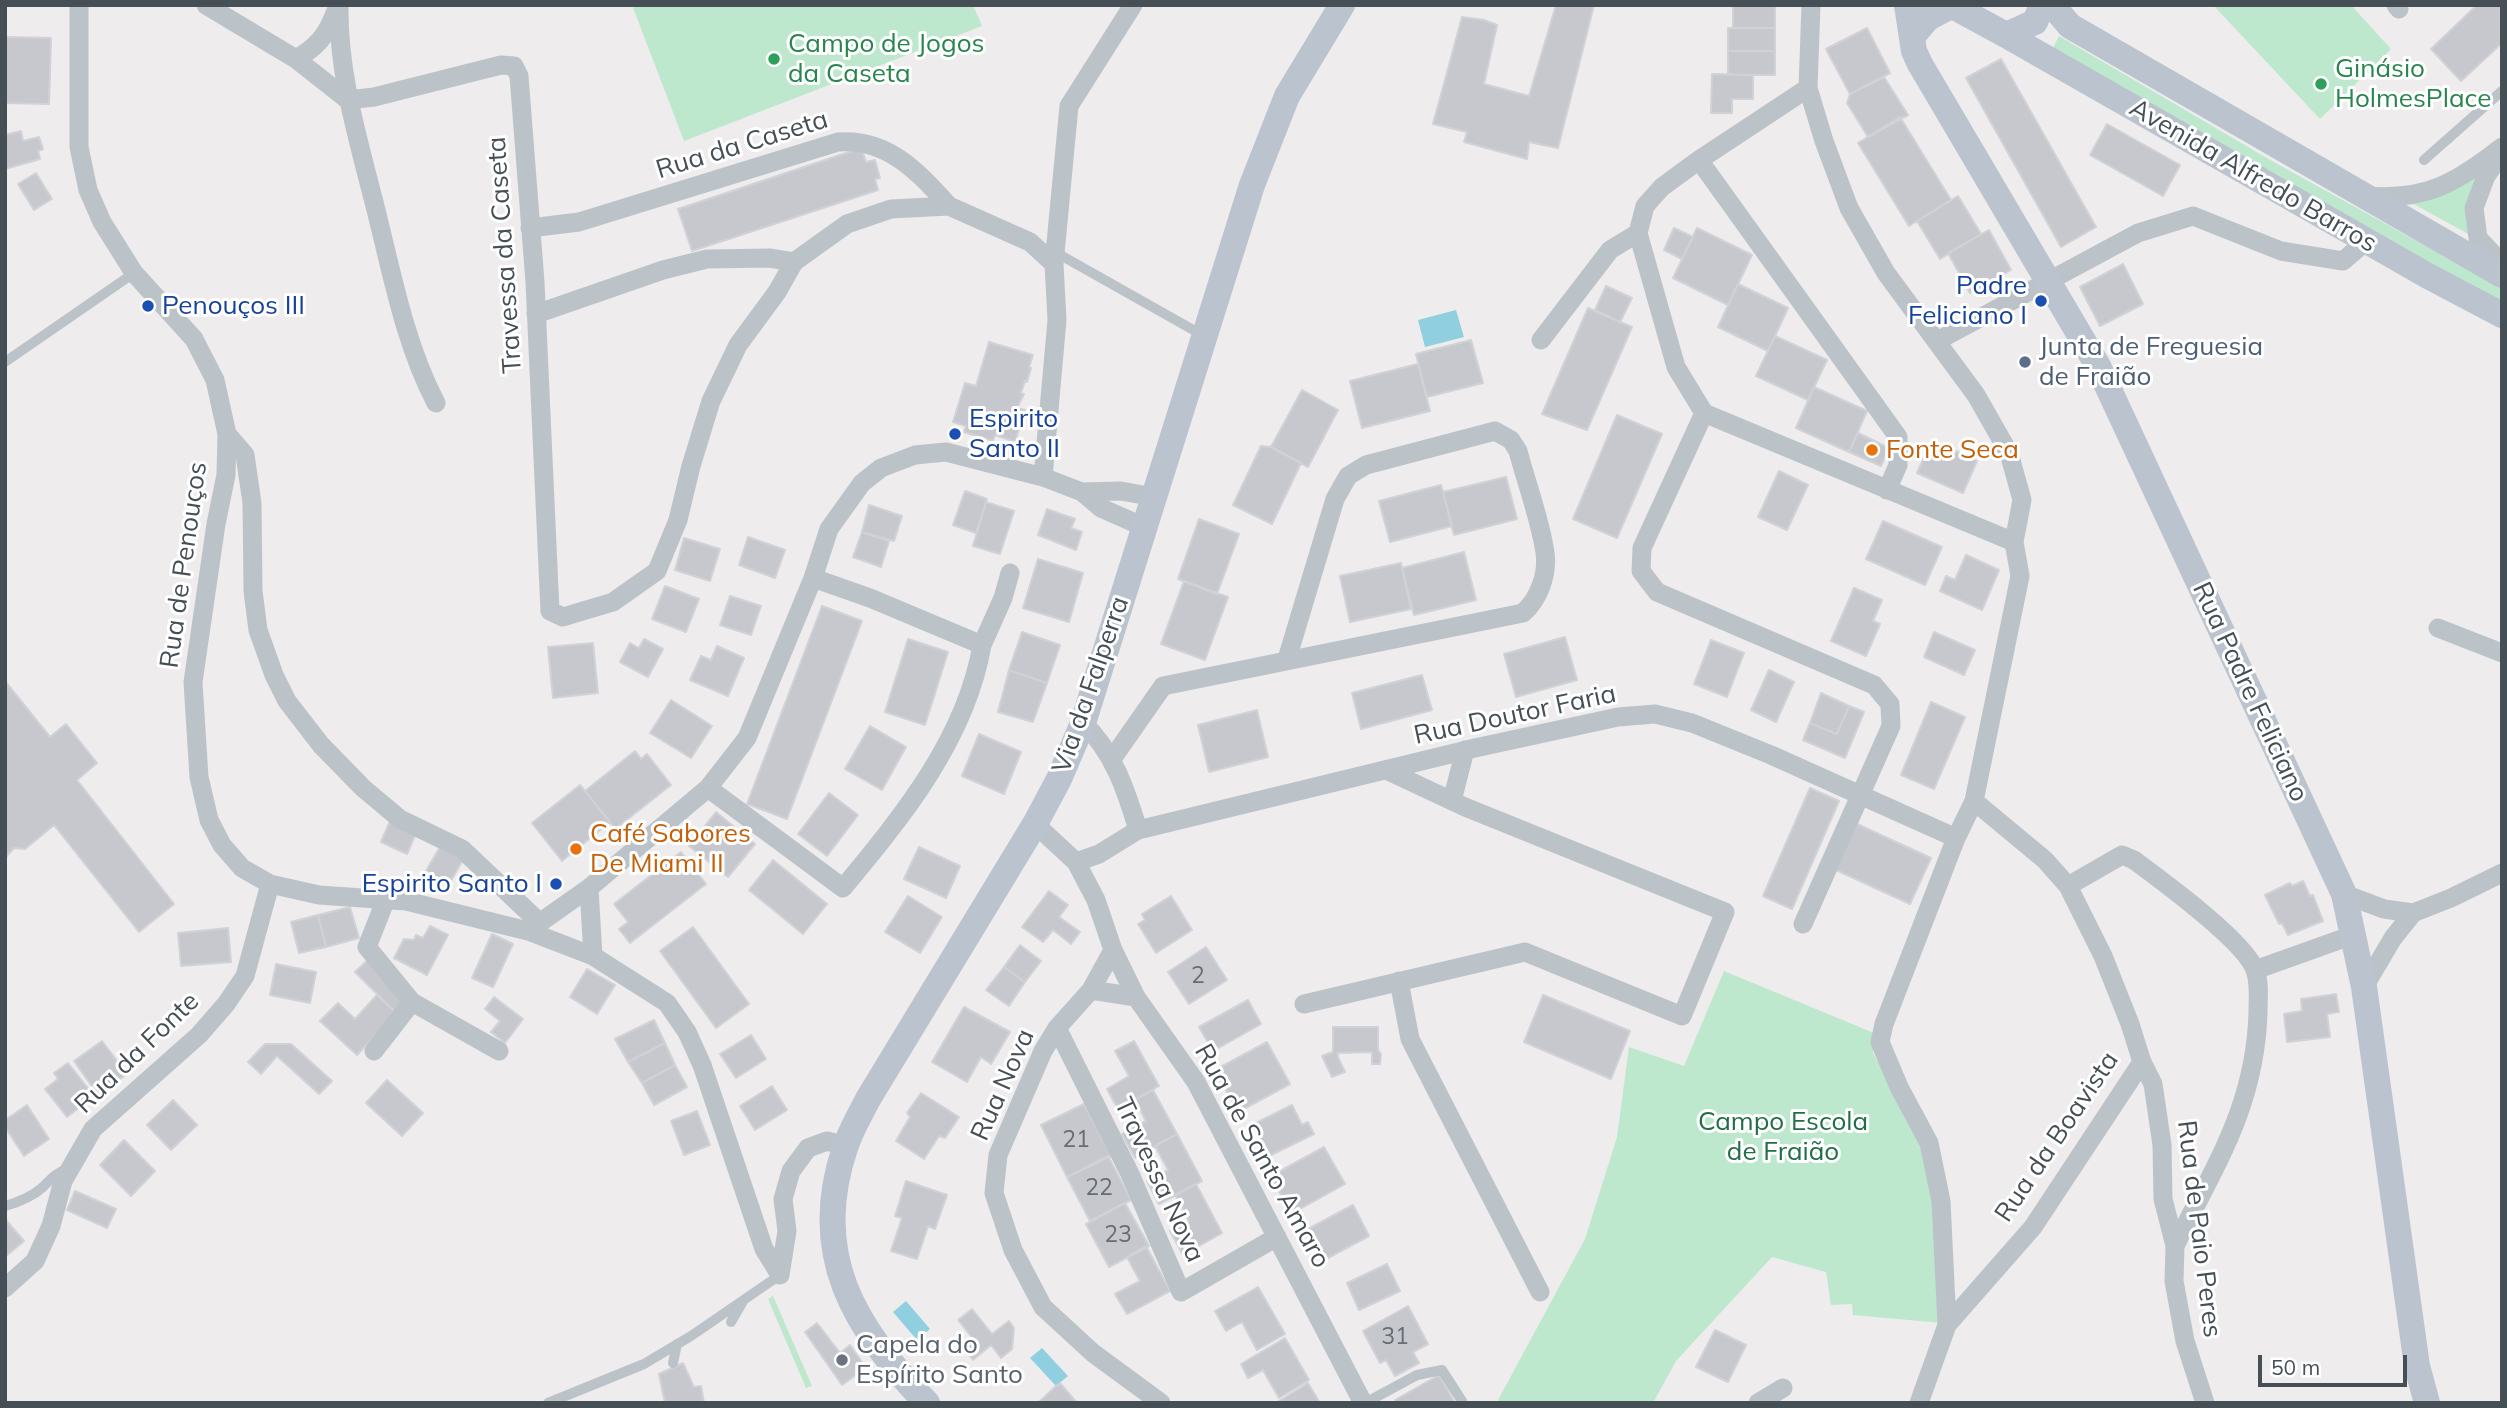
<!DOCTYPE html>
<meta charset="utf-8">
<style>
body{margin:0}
#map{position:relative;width:2507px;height:1408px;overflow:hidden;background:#eeecec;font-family:Mulish,sans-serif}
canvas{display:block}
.frame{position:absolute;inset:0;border:7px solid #464f56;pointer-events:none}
.scale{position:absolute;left:2258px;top:1355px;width:149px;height:32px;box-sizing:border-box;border:4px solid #464f56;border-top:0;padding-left:9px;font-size:21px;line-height:24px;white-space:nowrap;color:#464f56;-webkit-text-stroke:5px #fff;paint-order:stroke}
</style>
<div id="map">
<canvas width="2507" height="1408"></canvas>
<div class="frame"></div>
<div class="scale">50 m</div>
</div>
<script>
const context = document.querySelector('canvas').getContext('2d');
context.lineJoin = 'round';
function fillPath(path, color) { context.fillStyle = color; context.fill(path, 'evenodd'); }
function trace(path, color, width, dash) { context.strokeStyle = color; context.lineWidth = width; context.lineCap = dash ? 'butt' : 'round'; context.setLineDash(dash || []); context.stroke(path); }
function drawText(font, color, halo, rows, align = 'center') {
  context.font = font + ' Mulish,sans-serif'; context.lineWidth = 6; context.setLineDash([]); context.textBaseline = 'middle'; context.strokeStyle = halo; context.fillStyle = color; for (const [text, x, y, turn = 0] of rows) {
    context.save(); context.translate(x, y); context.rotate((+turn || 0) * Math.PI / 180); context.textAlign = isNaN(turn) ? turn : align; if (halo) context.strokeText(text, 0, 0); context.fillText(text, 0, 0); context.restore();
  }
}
fillPath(new Path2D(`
 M632,5h341l9,21 -298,115z
 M2213,5h138l40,44 -71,70z
 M2059,36l213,125 230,127v17l-450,-255z
 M2486,166l-16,69 -60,-33z
 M1724,971l150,62 -1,20 52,90 10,44 7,136 -89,-8 -1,-11 -21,1 -5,-33 -54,-15 -96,104 -23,42h-152l-3,-3 87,-161 32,-102 12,-90 55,19z
 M773,1296l39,90 -6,2 -38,-89z`), '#bee8ce');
fillPath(new Path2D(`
 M1456,310l8,27 -39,10 -7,-27z
 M906,1301l24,28 -13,11 -24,-28z
 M1042,1348l26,28 -12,10 -26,-28z`), '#90cfe0');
const building = new Path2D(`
 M1556,5h38l-36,143 -29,-6 -2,17 -63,-17 3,-10 -34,-8 29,-107 22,3 13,5 -13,59 45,12z
 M1733,5h42v23h-42z
 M2477,5h25v38l-41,38 -30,-32z
 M1728,28h47v23h-47z
 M1867,28l23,45 -40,21 -24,-45z
 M6,37l45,1 -2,66 -44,-1z
 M1728,51h47v24h-47z
 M2001,59l95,168 -35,20 -95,-169z
 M1712,74l41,1v24h-21v14h-21z
 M1884,77l24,38 -40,22 -21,-34 3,-9z
 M1900,117l51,83 -42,26 -51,-83z
 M2107,124l73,41 -17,31 -73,-41z
 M21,131l2,10 16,-4 4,12 -5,2 2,8 -35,10v-34z
 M861,148l5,14 9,-2 5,18 -5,1 3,11 -186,61 -14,-42z
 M36,173l16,26 -18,11 -16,-26z
 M1958,196l23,38 -41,25 -23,-38z
 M1674,228l19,9 -11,22 -18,-9z
 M1697,228l55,27 -24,50 -55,-27z
 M1989,230l22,40 -41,23 -22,-40z
 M2123,264l20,40 -43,22 -20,-39z
 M1738,284l50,24 -20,43 -50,-24z
 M1606,286l26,12 -12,24 -25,-12z
 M1588,308l44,19 -45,103 -45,-16z
 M1775,336l52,24 -19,40 -52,-24z
 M1471,340l12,43 -56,14 -11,-43z
 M989,342l44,13 -4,12 2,1 -4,14 -2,-1 -4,12 3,1 -7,14 8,2 -10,32 -20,-7 -2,6 -29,-9 2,-6 -13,-4 12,-39 11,3z
 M1418,364l12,47 -68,17 -12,-47z
 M1814,387l53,24 -18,41 -53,-24z
 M1302,390l36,20 -30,57 -37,-20z
 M1617,415l45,19 -45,104 -44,-19z
 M1858,433l31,15 -8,18 -32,-14z
 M1932,440l45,21 -14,32 -46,-20z
 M1261,446l10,1 30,16 -29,61 -39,-19z
 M1779,471l29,14 -21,45 -29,-13z
 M1506,477l11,42 -63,16 -11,-43z
 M1441,485l11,41 -62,16 -11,-41z
 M965,491l22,8 -11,34 -23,-8z
 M986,502l28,9 -14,43 -27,-8z
 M869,505l33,11 -8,25 -32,-9z
 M1047,509l28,10 -4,9 11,4 -6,18 -38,-15z
 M1199,519l40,15 -22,60 -39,-15z
 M1883,521l59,26 -17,38 -59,-26z
 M862,532l27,9 -8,26 -28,-10z
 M748,537l37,13 -10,28 -36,-13z
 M684,538l36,11 -10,32 -35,-11z
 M1464,552l12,48 -62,15 -12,-47z
 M1966,555l33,15 -17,40 -42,-19 6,-15 9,4z
 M1038,559l45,14 -14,49 -46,-14z
 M1401,563l10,46 -61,13 -10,-46z
 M1184,581l44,16 -23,63 -44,-16z
 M665,586l34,13 -13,33 -34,-13z
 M1854,588l28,12 -9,21 7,3 -14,32 -35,-15z
 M730,596l31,10 -10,29 -31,-10z
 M822,606l40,15 -75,198 -40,-15z
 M1022,632l38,13 -13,38 -38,-13z
 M1934,632l41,18 -11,25 -40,-18z
 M1565,637l12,43 -61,17 -12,-43z
 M644,639l19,10 -15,28 -28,-15 10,-19 9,5z
 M908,639l40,13 -23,73 -40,-13z
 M1711,640l33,13 -17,44 -33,-13z
 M593,643l5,50 -45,5 -5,-51z
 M717,646l27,12 -16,38 -38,-16 11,-24 10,4z
 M1009,670l38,13 -14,39 -35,-10z
 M1769,670l25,12 -18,40 -25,-12z
 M1422,675l10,35 -71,19 -9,-36z
 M5,681l45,56 16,-13 31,39 -20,17 97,124 -35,28 -85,-107 -29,24 -11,-1 -9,10z
 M1821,693l28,13 -12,28 -27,-11z
 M671,700l41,26 -21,32 -41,-25z
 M1931,702l34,15 -31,72 -33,-14z
 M1849,706l15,6 -19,46 -42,-18 7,-17 27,11z
 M1257,710l11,47 -59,15 -11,-47z
 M870,726l36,21 -24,43 -37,-21z
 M979,734l42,18 -17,42 -42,-18z
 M635,751l6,8 6,-5 24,31 -56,44 -30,-38z
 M580,785l30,37 -48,39 -30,-38z
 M1810,788l29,13 -47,108 -29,-13z
 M829,793l29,22 -31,41 -29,-22z
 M716,812l39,32 -27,33 -39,-31z
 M390,821l26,12 -9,21 -26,-12z
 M1857,824l74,34 -21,46 -74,-34z
 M440,847l23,13 -14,24 -23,-13z
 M919,847l41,19 -14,32 -42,-19z
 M681,852l25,32 -76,59 -11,-14 9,-7 -14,-18z
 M773,860l54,44 -24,30 -54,-44z
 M2303,881l7,15 3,-1 10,26 -35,14 -6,-12 -3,1 -14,-29 25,-12 2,3z
 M1049,891l19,14 -9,12 21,15 -9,12 -18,-14 -10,12 -21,-15z
 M908,896l34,21 -22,36 -35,-21z
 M1171,896l21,34 -36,23 -18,-29 7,-4 -3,-6z
 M350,907l9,31 -33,9 -8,-32z
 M318,915l8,32 -27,6 -8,-31z
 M430,926l18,9 -21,40 -33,-17 10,-19 10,1 2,-5 7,3z
 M693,927l56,77 -33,24 -56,-77z
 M228,928l3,34 -50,4 -3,-33z
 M492,934l21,10 -20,43 -21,-9z
 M1020,945l21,16 -16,21 -21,-15z
 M1206,947l21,33 -38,24 -21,-32z
 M370,958l36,42 -10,13 -41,-41z
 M276,964l40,8 -6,31 -40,-8z
 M1004,967l21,15 -16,24 -23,-16z
 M587,969l28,16 -18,29 -27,-17z
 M2336,994l3,18 -12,2 3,23 -43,5 -3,-28 18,-3 -1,-12z
 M377,995l19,18 -39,42 -37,-34 18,-18 17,16z
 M1543,995l87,36 -19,48 -87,-37z
 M494,997l29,22 -18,24 -14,-11 9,-11 -15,-12z
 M1248,1000l13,24 -48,27 -14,-24z
 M964,1007l46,25 -19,32 -10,-7 -14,25 -35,-20z
 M654,1020l11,23 -37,19 -13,-23z
 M1333,1027h45v23l3,4 -1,10h-8v-12l-34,1v4l7,15 -13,5 -10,-21 11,-4z
 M751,1035l15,24 -30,19 -16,-24z
 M102,1041l25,33 -29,21 -24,-34z
 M1134,1041l25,45 -41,23 -11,-20 22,-13 -14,-25z
 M1267,1042l23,42 -52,28 -23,-42z
 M665,1043l10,22 -33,18 -14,-21z
 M265,1044h26l41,37 -13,13 -42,-38 -16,18 -13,-12z
 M68,1063l26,33 -27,21 -22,-28 13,-10 -4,-6z
 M675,1065l12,22 -33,18 -12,-22z
 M387,1080l36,33 -21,23 -36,-33z
 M772,1086l15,24 -32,20 -15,-24z
 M1153,1090l24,44 -42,24 -13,-24 24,-13 -11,-21z
 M921,1093l38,24 -14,21 -6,-2 -15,23 -28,-18 14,-24 -3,-4z
 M173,1100l24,25 -26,25 -24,-25z
 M1084,1104l27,52 -44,21 -26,-52z
 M27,1105l22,34 -25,17 -19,-29v-7z
 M1292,1105l10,20 6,-3 6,12 -45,22 -15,-32z
 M697,1111l13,34 -26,10 -13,-34z
 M1177,1134l25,47 -43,23 -12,-23 21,-11 -13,-24z
 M124,1140l31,31 -24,25 -31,-31z
 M1324,1147l21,37 -54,30 -20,-38z
 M1108,1156l23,44 -41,21 -23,-44z
 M906,1181l41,14 -12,34 -7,-3 -11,33 -26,-8 11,-33 -7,-2z
 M1196,1184l26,49 -39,22 -13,-24 19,-10 -14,-26z
 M75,1191l41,18 -9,19 -40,-18z
 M1125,1203l24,43 -40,21 -23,-43z
 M1353,1205l16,31 -45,24 -16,-31z
 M5,1219l19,22 -19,16z
 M1146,1246l24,45 -43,23 -12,-20 25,-13 -13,-24z
 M1387,1264l13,27 -41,19 -12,-27z
 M1258,1287l27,47 -28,16 -15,-28 -16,9 -11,-20z
 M1408,1306l20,38 -15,8 6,11 -24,13 -9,-16 -6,3 -17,-32z
 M972,1309l20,25 17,-13 5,7 -2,21 -11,9 -10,-13 -18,15 -9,-12 10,-8 -16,-20z
 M817,1323l23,30 10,-8 16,23 -24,17 -37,-53z
 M1715,1330l31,15 -18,37 -32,-15z
 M1285,1338l24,42 -30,18 -16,-28 -15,8 -7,-14z
 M683,1363l11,24 7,-1 3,17h-39l-6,-29z
 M1439,1375l16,28h-58l-2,-3z
 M1060,1383l17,20h-39l18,-17z
 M1308,1383l12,20h-44z`);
fillPath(building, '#c7c8ce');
trace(building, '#d0d2d7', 2);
trace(new Path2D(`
 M2424,160l78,-69
 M1055,252l149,84
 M5,362l129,-89
 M5,1206c14,-4 28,-10 38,-19 8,-8 13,-14 24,-18
 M731,1322l11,-19
 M673,1363l4,-19
 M548,1403l96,-39 47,-28 89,-61
 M1365,1403l52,-28 25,-5 20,31`), '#bbc3c9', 10);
trace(new Path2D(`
 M79,5v142l9,43 14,32 32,51 60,66 21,41 12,54 -1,41 -10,49 -23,158 6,95 10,43 13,25 20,23 28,16 49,11 87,6 122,30 65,25 74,47 20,29 15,33 62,184 16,26 7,-44 -4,-32 8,-28 17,-23 19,-7 18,5
 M206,5l90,54 52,41
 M339,5c-1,71 20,137 37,205 16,64 29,134 60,193
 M1811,5l-3,83 16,53 25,67 37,65 90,122 33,58 13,47 -8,42 6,34 -46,225 -18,37 -72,186 -4,18 19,45 30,56 12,58 6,124
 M2396,5l3,4
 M296,59c21,-12 31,-24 39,-46
 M1808,88l-109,72 -37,27 -17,19 -7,27 38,134 28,46 310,129
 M348,100l26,-3 127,-32 13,1 5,10 16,206 15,329 13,6 50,-15 44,-31 21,-51 13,-54 20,-65 27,-56 39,-53 17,-30 53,-38 44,-15 58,-3 81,36 24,22 3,56 -14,157
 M1699,160l199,277v28l-11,25
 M2366,196c61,5 89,-13 136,-49
 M530,228l49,-6 259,-80c50,-4 80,30 111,64
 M1054,264l15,-158 64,-101
 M2495,272l-2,-18 -15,-16 -4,-30 12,-32 14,-20
 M536,314l127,-44 44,-11 62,-1 25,4
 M1541,340l69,-90 28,-17
 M1937,341l201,-108 55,-17 88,35 62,10 14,-12
 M1704,413l-62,135 -1,23 16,21 217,93 16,19 1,22 -88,198
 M227,434l18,21 7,48 1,88 5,39 16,45 13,26 34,44 42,43 37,31 62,30 78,74
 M1082,492l19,16 43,19
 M2438,628l64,25
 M982,645l21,-47 7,-25
 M1083,723c30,28 43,67 55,107l337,-82 143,-31 37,-3 37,9 79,32 185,83
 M1112,759l51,-73 360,-73c16,-14 25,-39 22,-60 -4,-31 -19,-71 -27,-102l-7,-11 -16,-9 -129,34 -18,11 -13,23 -48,160
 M708,788l135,100c59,-71 123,-149 139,-243l-112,-47 -57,-20
 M1452,801l13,-51
 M1974,801l71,59 23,26 35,70 27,68 12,38 11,22 9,61 1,54 12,47 -1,35 11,60 20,62
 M1035,824l41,38 23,-8 39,-24
 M1076,862l20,38 17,50 23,47 60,85 167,321
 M2068,886l54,-31 12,5c27,20 111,81 121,110 5,13 3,29 3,43 -3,94 -43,152 -83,233
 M589,888l4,68
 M2344,894l40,15 29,4 38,-15 51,-25
 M528,931l61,-43 119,-100 39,-50 66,-160 16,-49 33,-46 19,-15 34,-13 31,-3 97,25 39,15 39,-1 33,6
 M2255,970l98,-35
 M1399,981l11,58 130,253
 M2364,987l29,-49 20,-25
 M1091,990l22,-40
 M1136,997l-45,-7 -34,38 -14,23 -45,104 -4,38 19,57 30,57 50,46 68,50
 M412,1002l87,49
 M1304,1004l221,-52 157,64 43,-104 -260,-105 -79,-37
 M1057,1028l73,146 51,118 96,-55
 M374,1051l38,-49 -45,-55 19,-48
 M5,1288l30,-27 16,-35 12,-45 30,-52 106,-94 27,-31 19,-28 25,-92
 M1758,1403l25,-15
 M1919,1403l28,-78 86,-98 109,-165`), '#bbc3c9', 19);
trace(new Path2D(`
 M1907,5l7,46 6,13 178,302 246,528 20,93 53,379 10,37
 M1951,5l55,30 29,-13 7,-17
 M2052,5l18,21 432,249
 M2006,35l422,241 74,39
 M1912,37l16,-19 23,-12
 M927,1403c-73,-75 -118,-149 -82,-255 5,-17 15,-33 23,-49l167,-275 24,-45 24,-56 169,-538 35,-89 55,-91`), '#bbc4ce', 26);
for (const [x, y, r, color] of [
 [774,59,7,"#2e9e5b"],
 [2321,84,7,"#2e9e5b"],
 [2041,301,7,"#1a4fb4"],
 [148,306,7,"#1a4fb4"],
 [2025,362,7,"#5c6f8a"],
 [955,434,7,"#1a4fb4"],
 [1872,450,7,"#e8710a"],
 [576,849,7,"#e8710a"],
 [556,884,7,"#1a4fb4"],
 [842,1360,7,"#6b7280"]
]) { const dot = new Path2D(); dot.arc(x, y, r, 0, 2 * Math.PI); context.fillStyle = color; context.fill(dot); trace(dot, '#fff', 2.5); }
drawText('23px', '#666d74', null, [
 ["2",1198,976],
 ["21",1076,1140],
 ["22",1099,1188],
 ["23",1118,1235],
 ["31",1395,1337]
]);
drawText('26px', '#27864d', '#fff', [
 ["Campo de Jogos",788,44],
 ["da Caseta",788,74],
 ["Ginásio",2335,69],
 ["HolmesPlace",2335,99]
], 'left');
drawText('26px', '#464f56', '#fff', [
 ["Rua da Caseta",742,145,-17],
 ["Avenida Alfredo Barros",2253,176,30],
 ["Travessa da Caseta",505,255,-94],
 ["Rua de Penouços",184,565,-82],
 ["Via da Falperra",1091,685,-71],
 ["Rua Padre Feliciano",2250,692,65],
 ["Rua Doutor Faria",1515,715,-12],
 ["Rua da Fonte",137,1053,-44],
 ["Rua Nova",1003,1085,-66],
 ["Rua da Boavista",2057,1137,-56],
 ["Rua de Santo Amaro",1262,1156,61],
 ["Travessa Nova",1159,1180,65],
 ["Rua de Paio Peres",2199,1229,83]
]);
drawText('26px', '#164399', '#fff', [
 ["Padre",2027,286],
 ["Feliciano I",2027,316],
 ["Penouços III",162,306,"left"],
 ["Espirito",969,419,"left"],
 ["Santo II",969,449,"left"],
 ["Espirito Santo I",542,884]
], 'right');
drawText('26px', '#4e5e75', '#fff', [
 ["Junta de Freguesia",2039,347],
 ["de Fraião",2039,377]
], 'left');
drawText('26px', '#c56008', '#fff', [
 ["Fonte Seca",1886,450],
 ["Café Sabores",590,834],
 ["De Miami II",590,864]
], 'left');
drawText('26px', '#216e47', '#fff', [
 ["Campo Escola",1783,1122],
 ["de Fraião",1783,1152]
]);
drawText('26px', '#5b616d', '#fff', [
 ["Capela do",856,1345],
 ["Espírito Santo",856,1375]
], 'left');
</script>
